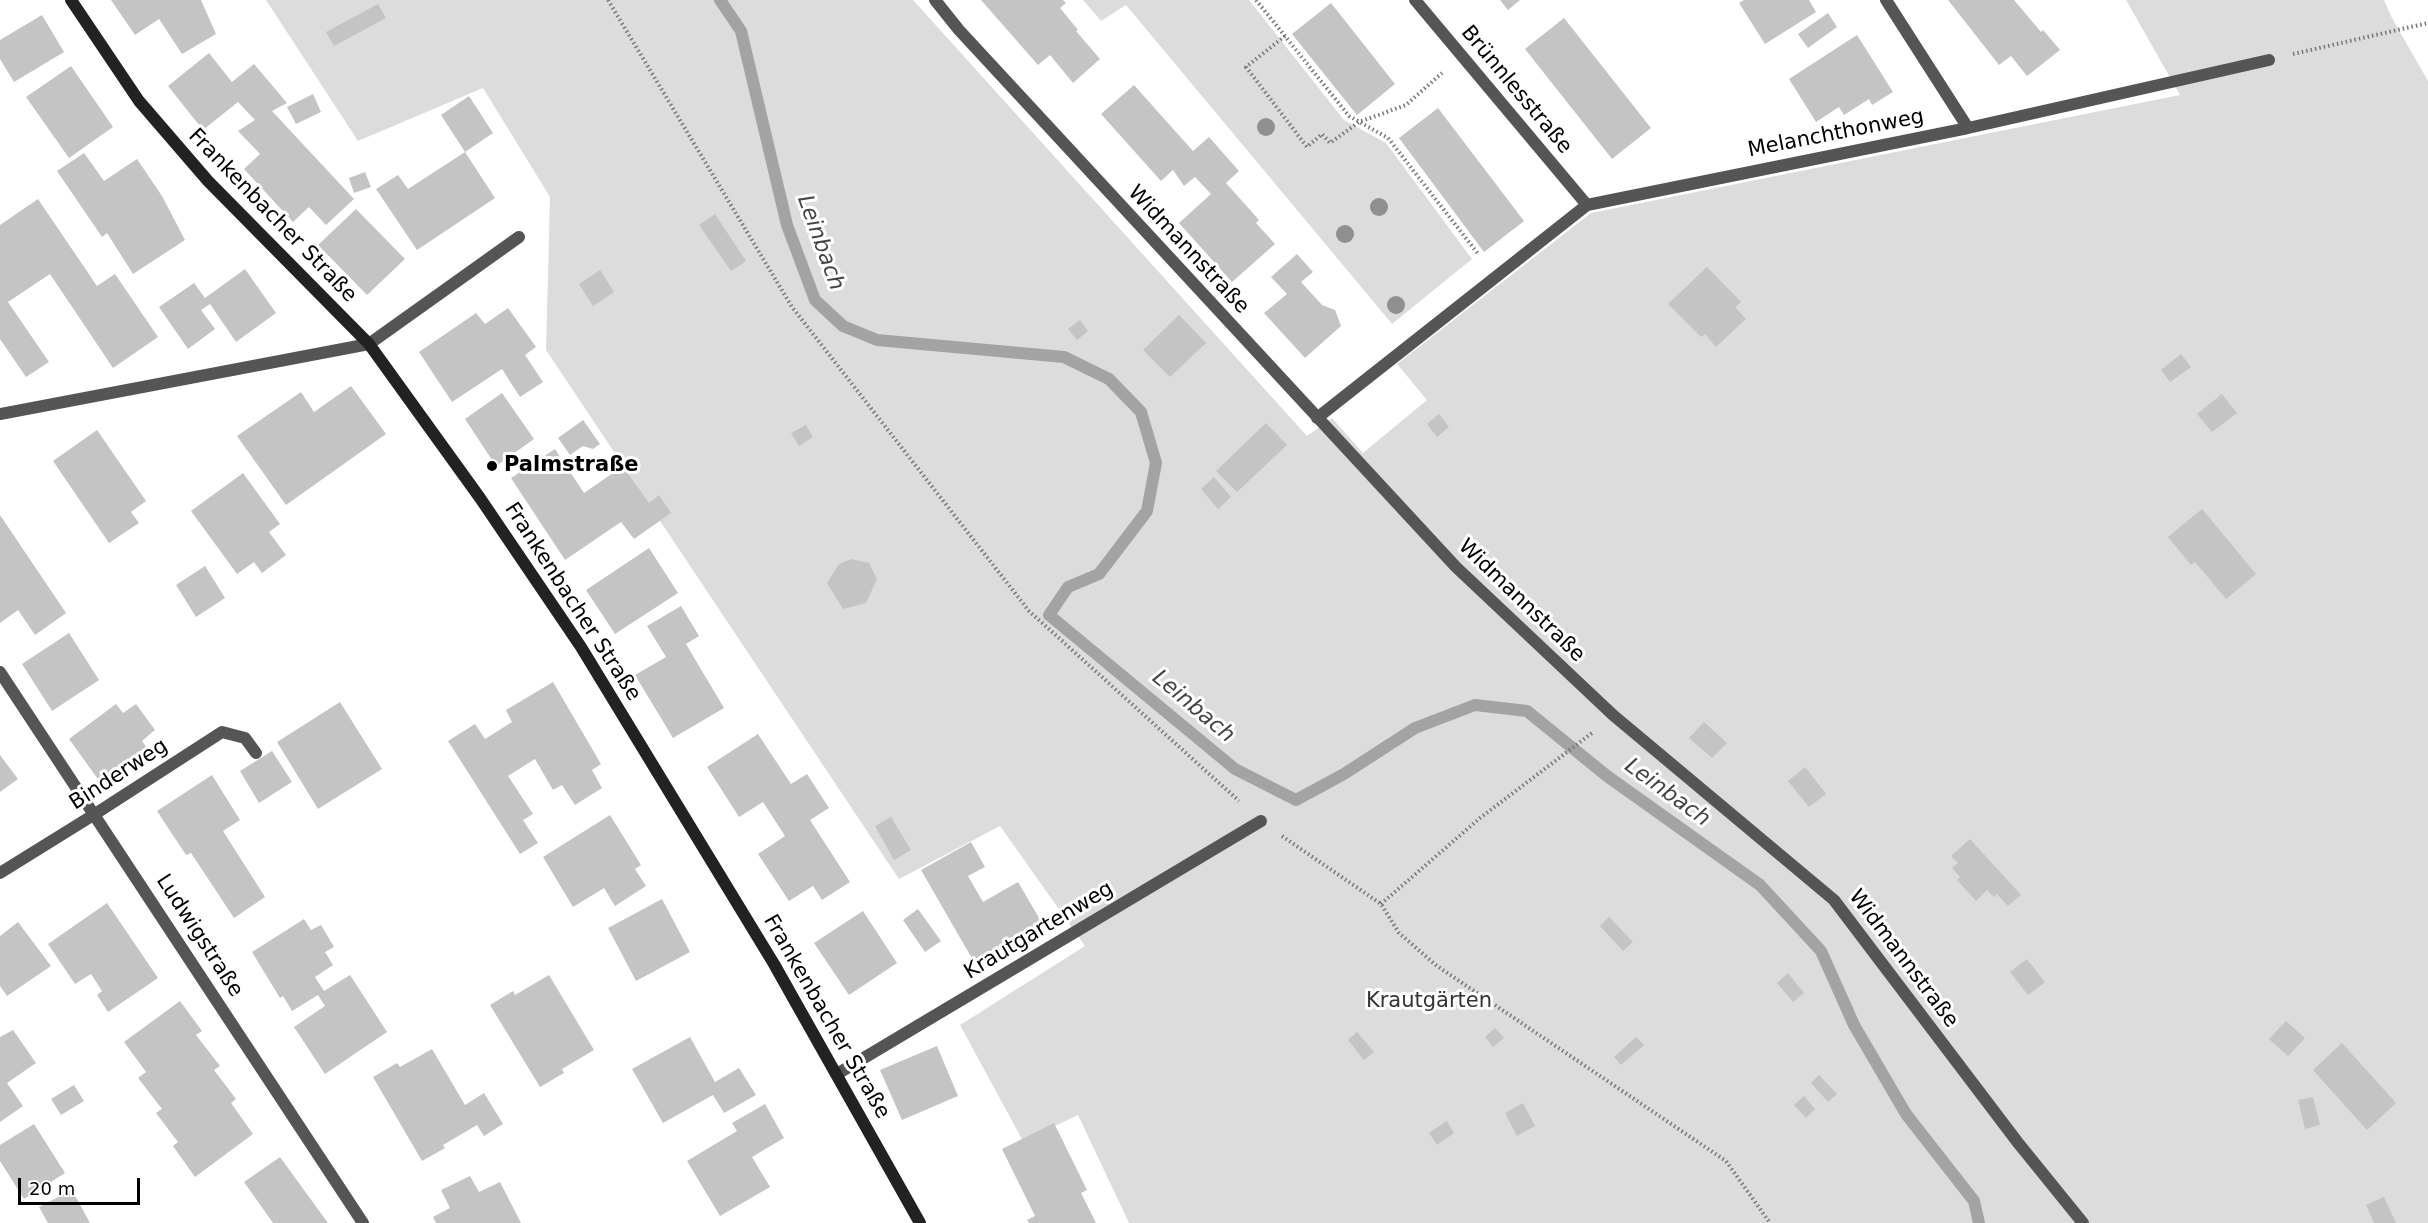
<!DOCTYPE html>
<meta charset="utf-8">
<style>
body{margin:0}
#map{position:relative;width:2428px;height:1223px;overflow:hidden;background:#fff;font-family:"DejaVu Sans",sans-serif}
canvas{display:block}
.scale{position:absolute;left:18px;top:1178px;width:122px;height:27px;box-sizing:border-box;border:3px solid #000;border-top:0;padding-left:8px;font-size:18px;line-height:21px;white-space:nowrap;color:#000;-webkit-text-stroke:4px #fff;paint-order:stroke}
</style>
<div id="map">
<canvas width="2428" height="1223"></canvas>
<div class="scale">20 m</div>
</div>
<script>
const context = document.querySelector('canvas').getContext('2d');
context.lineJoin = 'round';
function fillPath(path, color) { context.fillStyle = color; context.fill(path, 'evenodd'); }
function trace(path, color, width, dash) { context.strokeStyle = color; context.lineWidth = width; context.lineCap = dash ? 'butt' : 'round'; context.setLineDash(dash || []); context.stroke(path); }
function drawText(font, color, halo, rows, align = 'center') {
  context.font = font + ' "DejaVu Sans",sans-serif'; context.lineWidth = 6; context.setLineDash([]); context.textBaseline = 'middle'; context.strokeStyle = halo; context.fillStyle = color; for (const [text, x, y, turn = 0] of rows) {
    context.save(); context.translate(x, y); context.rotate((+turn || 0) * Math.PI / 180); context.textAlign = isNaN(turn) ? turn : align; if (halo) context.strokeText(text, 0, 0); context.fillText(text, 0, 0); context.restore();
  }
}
fillPath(new Path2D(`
 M266,0h647l394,436 25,-18 31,35 64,-53 -30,-36 194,-151 589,-118 -54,-95h258l8,18 36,63v1142h-1299l-51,-108 -55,26 -63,-116 125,-79 -85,-120 -101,53 -353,-529 4,-153 -67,-109 -125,53z
 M1083,0h166l95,120 42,23 86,116 -80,65 -266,-319 -25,16z`), '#dcdcdc');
trace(new Path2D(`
 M720,0l21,31 46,194 28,75 28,26 34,14 187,17 45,22 32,33 15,51 -9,48 -48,63 -31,13 -19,28 186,154 61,31 48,-26 71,-46 60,-23 52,6 80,65 153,109 61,66 33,74 52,89 68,87 5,22`), '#a3a3a3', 12);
fillPath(new Path2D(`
 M111,0h90l15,34 -34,20 -23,-35 -24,16z
 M981,0h82l3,3 -6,5 18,22 -2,1 24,28 -27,24 -23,-28 -12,10z
 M1500,0h20l-12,10z
 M1744,0h65l7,12 -51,32 -26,-41z
 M1948,0h66l27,32 2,-2 17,20 -33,26 -16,-20 -12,9z
 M1331,3l64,81 -38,31 -65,-81z
 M378,4l8,14 -52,28 -8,-14z
 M1828,13l9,14 -29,21 -10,-14z
 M42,15l22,37 -50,30 -14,-23v-19z
 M1564,18l87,110 -39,31 -87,-110z
 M1857,35l36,57 -21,13 -3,-6 -25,16 -5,-8 -23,15 -27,-43z
 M209,53l23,29 22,-18 33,39 -15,8 82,88 -28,26 -17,-18 -16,15 -49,-53 16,-15 -22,-23 17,-11 -17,-18 -35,28 -35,-44z
 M71,66l42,61 -44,31 -43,-61z
 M1134,85l59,66 16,-14 30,34 -13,12 33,37 -3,3 19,21 -43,38 -53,-59 32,-29 -16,-17 -11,9 -11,-16 -12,11 -60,-67z
 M313,94l8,18 -25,12 -9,-17z
 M469,96l24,37 -28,19 -24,-37z
 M1438,108l86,113 -40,31 -85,-114z
 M465,152l30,46 -78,52 -41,-61 22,-14 10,14z
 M84,153l20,28 33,-22 25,37 23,44 -52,34 -26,-41 -5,4 -45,-66z
 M365,172l6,15 -17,6 -5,-15z
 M38,199l59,87 18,-12 43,63 -45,31 -63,-94 -42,28 41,60 -23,15 -26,-38v-114z
 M356,209l49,50 -38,36 -49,-50z
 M715,214l31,47 -15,10 -32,-46z
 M1297,254l16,18 -12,10 21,23 13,5 6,16 -36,32 -41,-45 23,-19 -16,-17z
 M1707,267l34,35 -6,5 11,12 -30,28 -11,-13 -4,3 -33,-33z
 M245,269l31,44 -40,29 -26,-38 -9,6 14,19 -27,20 -29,-42 35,-24 11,15z
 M600,270l14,22 -21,14 -14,-22z
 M508,308l28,39 -11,8 18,27 -23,15 -18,-28 -50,33 -33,-50 57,-39 9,11z
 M1179,315l27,28 -36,34 -27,-27z
 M1080,320l8,11 -11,9 -9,-11z
 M2181,354l10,13 -21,15 -9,-12z
 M351,386l35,48 -100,71 -49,-69 64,-44 13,20z
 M502,393l32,46 -38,27 -31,-47z
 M2222,394l15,19 -25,19 -15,-18z
 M1439,414l10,13 -12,10 -10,-13z
 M583,420l17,24 -7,5 -10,-3 -13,9 -12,-17z
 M1266,423l21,22 -50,47 -21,-21z
 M806,425l7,12 -14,9 -8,-13z
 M97,430l49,71 -15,11 8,11 -30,20 -56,-82z
 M555,449l29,44 39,-27 26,37 10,-8 12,18 -37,26 -13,-17 -56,38 -54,-82z
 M243,473l37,51 -11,8 17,23 -24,18 -8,-11 -17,12 -46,-63z
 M1214,477l17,20 -13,12 -17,-20z
 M2202,509l54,65 -30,25 -31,-37 -4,3 -23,-28z
 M0,515l66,98 -31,22 -17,-25 -18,13z
 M649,548l29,45 -63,41 -29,-44z
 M851,559l18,4 8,16 -11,24 -23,6 -16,-26 12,-19z
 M205,566l20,32 -29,19 -20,-32z
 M681,606l18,30 -13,8 38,64 -51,30 -38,-63 31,-18 -19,-31z
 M69,633l30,47 -47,31 -30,-47z
 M553,682l48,82 -9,6 10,18 -27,17 -13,-20 -9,5 -18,-31 -27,17 25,38 -10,6 15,23 -18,11 -72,-113 27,-17 10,15 27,-17 -6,-12z
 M340,702l42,67 -64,40 -41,-67z
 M116,704l7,9 13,-9 19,26 -13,11 5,7 -47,34 -31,-43z
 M1704,722l23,21 -15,15 -23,-20z
 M758,734l33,50 16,-10 22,34 -19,12 40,62 -28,18 -9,-14 -24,15 -31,-47 27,-18 -22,-34 -24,15 -32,-50z
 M272,751l20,31 -33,21 -19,-32z
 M0,755l18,24 -18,13z
 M1805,767l21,27 -17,13 -21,-26z
 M212,775l28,45 -17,11 42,66 -31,21 -43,-65 -5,2 -29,-44z
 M610,815l31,50 -6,4 11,17 -31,20 -11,-18 -31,19 -30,-50z
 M891,817l20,33 -17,10 -19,-34z
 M1970,839l51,56 -13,11 -11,-12 -3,3 -7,-7 -11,11 -19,-21 3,-3 -8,-9 6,-5 -7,-7z
 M971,842l14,25 -17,9 15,26 35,-20 24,41 -68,39 -53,-92z
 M662,899l28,53 -54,29 -28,-53z
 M107,903l51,75 -50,34 -11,-17 5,-4 -11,-17 -16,10 -27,-40z
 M918,909l23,32 -16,11 -22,-32z
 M863,911l34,52 -48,32 -35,-52z
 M1609,917l24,25 -10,9 -23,-25z
 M304,919l7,11 10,-5 13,22 -9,5 8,13 -18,12 9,14 26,-16 37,57 -62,42 -31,-47 31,-21 -7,-11 -26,16 -9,-15 -3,2 -28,-46z
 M18,922l33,44 -44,30 -7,-10v-50z
 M2027,959l18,23 -17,13 -18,-23z
 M1788,973l16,20 -11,9 -16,-19z
 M549,975l45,75 -32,19 2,4 -24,14 -50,-82 23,-14 2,4z
 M180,1001l22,30 -6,4 24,31 -6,4 22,29 -5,4 22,31 -58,43 -22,-31 5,-4 -22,-29 6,-4 -24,-31 8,-6 -22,-30z
 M2286,1021l19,17 -17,18 -19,-17z
 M1495,1028l9,10 -11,9 -8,-10z
 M13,1030l23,33 -29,20 16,23 -23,16v-85z
 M1357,1032l17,20 -10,8 -16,-20z
 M690,1037l25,45 24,-14 17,27 -32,18 -11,-18 -50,28 -31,-54z
 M1636,1037l8,8 -23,20 -7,-8z
 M2342,1043l54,60 -29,27 -54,-60z
 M937,1046l21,50 -56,24 -22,-50z
 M432,1049l33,56 19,-12 19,31 -19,12 -7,-11 -34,20 2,3 -23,13 -49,-84 24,-14 3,4z
 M1819,1075l18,19 -9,8 -17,-19z
 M74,1085l10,16 -23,14 -10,-16z
 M1804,1096l11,13 -9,9 -12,-13z
 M2313,1097l7,28 -15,4 -7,-29z
 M1523,1103l12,23 -18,10 -12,-23z
 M765,1104l19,34 -32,19 18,30 -50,29 -33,-55 50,-30 -5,-8z
 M1447,1121l7,12 -17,12 -8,-12z
 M1054,1123l33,67 -6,3 15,30h-67l-2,-3 8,-4 -33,-67z
 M34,1124l31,49 -41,26 -24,-38v-16z
 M280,1157l48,66h-55l-29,-41z
 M470,1176l9,16 21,-10 21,41h-85l-3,-6 17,-9 -9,-18z
 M72,1190l18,33h-42l-9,-16z
 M2384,1197l12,26h-22l-8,-18z`), '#c4c4c4');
trace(new Path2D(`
 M608,0l184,307 237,304 210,190
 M1256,0l93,116 39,22 91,117
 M1285,36l-39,31 61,80 15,-13 8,9 29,-21 47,-17 36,-32
 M2293,54l135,-31
 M1282,836l99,68 18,29 38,33 289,195 44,62
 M1381,904l99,-86 112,-85`), '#777', 4, [1.5, 3]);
trace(new Path2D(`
 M95,814l127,-82 23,6 11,15
 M837,1074l424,-253`), '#555', 12);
trace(new Path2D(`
 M935,0l24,30 497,537 157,148 221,185 185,244 64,79
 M1415,0l172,205
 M1886,0l82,128
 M0,414l369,-70 150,-107
 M1317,418l270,-213 381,-77 301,-68
 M0,672l363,551
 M0,873l95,-59`), '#555', 12);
trace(new Path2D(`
 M71,0l68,101 69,80 161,163 111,154 101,149 193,317 146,259`), '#222', 12);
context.fillStyle = '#8f8f8f';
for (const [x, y] of [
 [1266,127],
 [1379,207],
 [1345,234],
 [1396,305]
]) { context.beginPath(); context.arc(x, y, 9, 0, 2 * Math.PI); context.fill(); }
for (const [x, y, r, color] of [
 [492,466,6,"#000"]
]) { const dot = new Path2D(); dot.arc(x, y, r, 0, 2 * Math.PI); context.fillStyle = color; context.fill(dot); trace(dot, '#fff', 2); }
drawText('21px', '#000', '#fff', [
 ["Brünnlesstraße",1516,90,50],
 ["Melanchthonweg",1836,134,-11],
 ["Frankenbacher Straße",272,216,46],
 ["Widmannstraße",1188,250,47],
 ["Widmannstraße",1521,601,44],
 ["Frankenbacher Straße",572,602,57],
 ["Binderweg",119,775,-33],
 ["Krautgartenweg",1039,931,-31],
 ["Ludwigstraße",199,936,57],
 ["Widmannstraße",1903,959,53],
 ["Frankenbacher Straße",826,1017,60]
]);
drawText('bold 21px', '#000', '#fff', [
 ["Palmstraße",504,466]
], 'left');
drawText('21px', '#333', '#fff', [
 ["Krautgärten",1429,1002]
]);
drawText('italic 22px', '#444', '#fff', [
 ["Leinbach",820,243,70],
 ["Leinbach",1193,707,40],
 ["Leinbach",1667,793,36]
]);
</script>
